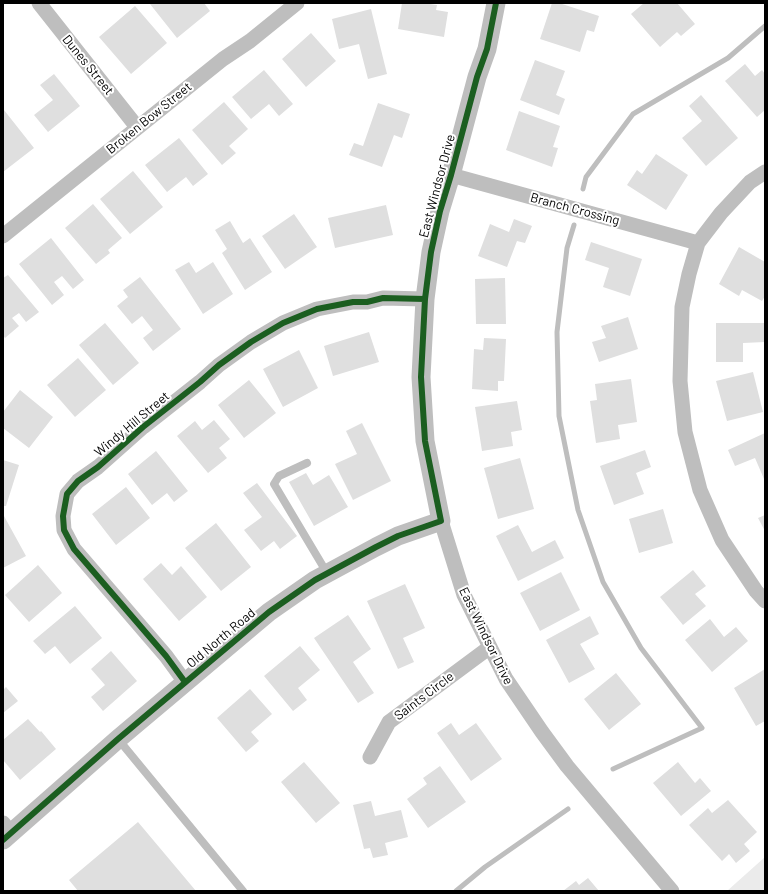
<!DOCTYPE html>
<style>
body{margin:0}
#map{position:relative;width:768px;height:894px;overflow:hidden;background:#fff;font-family:Barlow,sans-serif}
canvas{display:block}
.frame{position:absolute;inset:0;border:4px solid #000;pointer-events:none}
</style>
<div id="map">
<canvas width="768" height="894"></canvas>
<div class="frame"></div>
</div>
<script>
const context = document.querySelector('canvas').getContext('2d');
context.lineJoin = 'round';
function fillPath(path, color) { context.fillStyle = color; context.fill(path, 'evenodd'); }
function trace(path, color, width, dash) { context.strokeStyle = color; context.lineWidth = width; context.lineCap = dash ? 'butt' : 'round'; context.setLineDash(dash || []); context.stroke(path); }
function drawText(font, color, halo, rows, align = 'center') {
  context.font = font + ' Barlow,sans-serif'; context.lineWidth = 4; context.setLineDash([]); context.textBaseline = 'middle'; context.strokeStyle = halo; context.fillStyle = color; for (const [text, x, y, turn = 0] of rows) {
    context.save(); context.translate(x, y); context.rotate((+turn || 0) * Math.PI / 180); context.textAlign = isNaN(turn) ? turn : align; if (halo) context.strokeText(text, 0, 0); context.fillText(text, 0, 0); context.restore();
  }
}
fillPath(new Path2D(`
 M765,857v34h-38z`), '#ebebeb');
trace(new Path2D(`
 M583,189l3,-12 47,-63 95,-56 37,-32
 M574,225l-7,23 -10,84 2,84 19,94 25,72 38,66 61,80 -89,41
 M456,891l29,-24 83,-58`), '#bebebe', 5);
fillPath(new Path2D(`
 M151,3h53l6,8 -33,27 -27,-34z
 M402,3h21l14,2 -1,5 12,2 -4,25 -46,-8z
 M552,3h7l40,13 -5,16 -7,-2 -7,22 -40,-13z
 M644,3h33l18,21 -14,12 -4,-4 -17,15 -29,-33z
 M135,6l32,37 -36,31 -32,-37z
 M371,9l16,65 -19,5 -9,-35 -20,5 -7,-30z
 M311,33l25,28 -30,26 -24,-28z
 M535,60l30,11 -9,24 9,4 -6,16 -39,-15z
 M745,64l10,12 7,-6 3,4v36l-8,7 -32,-36z
 M264,70l29,34 -14,12 -10,-12 -18,15 -19,-22z
 M54,74l26,32 -32,26 -14,-17 19,-15 -13,-15z
 M701,95l37,43 -32,28 -24,-28 20,-17 -13,-15z
 M224,102l24,27 -19,17 7,7 -14,12 -30,-35z
 M378,103l32,11 -8,24 -8,-3 -12,32 -33,-12 5,-12 9,3z
 M4,110l30,38 -31,24v-61z
 M519,111l41,15 -7,21 5,1 -6,19 -46,-17z
 M179,138l29,36 -15,12 -7,-9 -19,15 -22,-27z
 M656,154l32,21 -22,35 -39,-25 10,-15 5,4z
 M133,171l30,36 -33,27 -30,-35z
 M93,204l29,34 -14,12 2,3 -14,11 -31,-36z
 M386,205l7,30 -58,13 -7,-30z
 M294,214l23,33 -32,22 -23,-33z
 M514,219l18,7 -7,17 -8,-2 -10,26 -29,-11 12,-32 19,8z
 M230,221l13,22 7,-5 22,34 -27,18 -23,-37 5,-4 -12,-19z
 M51,238l33,42 -11,9 -11,-13 -8,6 10,13 -12,10 -33,-41z
 M591,242l51,17 -12,37 -27,-9 6,-19 -24,-8z
 M739,247l26,15v34l-3,5 -20,-11 -3,6 -20,-12z
 M189,262l7,11 17,-11 20,32 -30,20 -28,-44z
 M8,275l31,37 -13,10 -7,-9 -7,5 7,8 -14,12 -2,-3v-57z
 M140,277l41,52 -28,22 -10,-13 10,-8 -11,-14 -10,8 -15,-18 11,-9 -5,-7z
 M505,278l1,46h-30l-1,-45z
 M628,317l10,32 -39,13 -7,-20 14,-4 -5,-12z
 M105,323l34,40 -26,22 -34,-40z
 M716,323h49v19l-22,1v19h-27z
 M369,332l10,30 -46,14 -9,-30z
 M484,338l22,1 -2,42h-6v10l-26,-2 2,-40 9,1z
 M299,350l19,38 -35,19 -20,-38z
 M78,358l28,32 -31,27 -28,-32z
 M753,372l10,40 -36,9 -11,-40z
 M631,379l6,43 -19,3 2,14 -24,4 -6,-42 7,-1 -2,-16z
 M249,380l27,33 -32,25 -26,-33z
 M20,390l33,27 -24,31 -26,-20v-16z
 M517,401l5,29 -11,2 2,14 -31,5 -7,-44z
 M214,420l16,19 -11,9 8,10 -19,15 -31,-37 18,-15 7,9z
 M362,423l29,58 -38,19 -18,-36 22,-10 -11,-23z
 M765,433v45l-1,1 -9,-21 -20,8 -7,-16z
 M645,450l6,17 -15,6 8,21 -30,11 -14,-39z
 M156,451l32,40 -14,11 -7,-9 -15,12 -24,-31z
 M520,458l14,51 -36,10 -14,-51z
 M3,460l16,5 -13,41h-3z
 M306,473l7,12 16,-10 19,32 -34,19 -25,-44z
 M257,483l40,53 -17,13 -6,-8 -13,10 -17,-21 18,-13 -19,-24z
 M126,487l24,31 -34,27 -24,-31z
 M663,509l10,34 -34,10 -10,-34z
 M765,515v16l-7,-13z
 M4,516l22,40 -23,12v-51z
 M216,523l35,44 -30,24 -36,-43z
 M518,525l14,27 23,-12 9,18 -46,23 -22,-45z
 M161,563l11,12 9,-9 26,31 -28,24 -36,-42z
 M38,565l24,28 -33,29 -24,-27z
 M693,570l13,16 -11,8 11,12 -23,19 -23,-28z
 M561,572l19,38 -40,21 -20,-38z
 M405,584l20,44 -22,10 11,24 -16,7 -31,-68z
 M75,606l27,32 -32,26 -15,-18 -10,8 -12,-13z
 M348,615l23,34 -18,13 21,31 -16,10 -44,-65z
 M590,616l9,18 -19,10 15,25 -26,14 -23,-43z
 M710,619l14,18 12,-10 12,14 -36,31 -27,-32z
 M300,646l20,24 -22,18 9,12 -14,11 -29,-35z
 M111,651l26,30 -34,30 -12,-14 14,-12 -14,-16z
 M765,669v22h-1l1,2v28l-9,5 -22,-38z
 M616,673l25,31 -32,26 -25,-31z
 M6,687l12,14 -15,12v-23z
 M250,689l22,25 -21,18 8,9 -13,11 -29,-34z
 M28,719l12,13 1,-1 15,18 -36,31 -17,-20v-20z
 M451,723l8,12 17,-12 26,36 -31,22 -34,-48z
 M304,762l36,41 -24,20 -35,-41z
 M678,762l17,21 5,-5 11,13 -30,25 -28,-33z
 M440,766l26,36 -38,26 -21,-29 20,-15 -4,-6z
 M728,800l29,32 -13,12 6,7 -14,12 -7,-9 -7,7 -33,-36 19,-17 4,5z
 M371,801l4,15 26,-6 7,27 -23,6 3,12 -15,3 -3,-10 -6,1 -11,-44z
 M138,822l58,69h-118l-9,-11z
 M588,878l11,13h-36l13,-10 3,4z`), '#dfdfdf');
trace(new Path2D(`
 M307,463l-28,13 -5,8 53,89
 M118,739l125,152`), '#bebebe', 8);
trace(new Path2D(`
 M39,3l98,124
 M765,172l-15,10 -29,31 -23,30 -9,31 -7,33 -2,74 5,51 15,58 22,50 34,51 9,10
 M451,175l247,68
 M3,236l220,-177 27,-18 47,-38
 M441,521l23,74 42,84 36,53 25,34 105,125
 M185,682l-19,-26 -92,-107 -10,-19 -1,-14 4,-22 11,-13 20,-14 45,-40 57,-45 19,-17 32,-23 32,-19 34,-14 36,-7h14l16,-4 42,1
 M370,757l19,-35 101,-75
 M3,823l8,10`), '#bebebe', 15);
trace(new Path2D(`
 M3,840l115,-101 151,-127 46,-32 61,-33 22,-11 43,-15 -16,-80 -4,-64 4,-78 6,-47 9,-41 11,-36 26,-98 10,-28 9,-46`), '#bebebe', 19);
trace(new Path2D(`
 M185,682l-19,-26 -92,-107 -10,-19 -1,-14 4,-22 11,-13 20,-14 45,-40 57,-45 19,-17 32,-23 32,-19 34,-14 36,-7h14l16,-4 42,1
 M3,840l115,-101 151,-127 46,-32 61,-33 22,-11 43,-15 -16,-80 -4,-64 4,-78 6,-47 9,-41 11,-36 26,-98 10,-28 9,-46`), '#1b5e20', 6);
drawText('13px', '#000', '#fff', [
 ["Dunes Street",88,65,51],
 ["Broken Bow Street",149,118,-39],
 ["East Windsor Drive",437,186,-75],
 ["Branch Crossing",575,209,15],
 ["Windy Hill Street",132,424,-40],
 ["East Windsor Drive",486,636,64],
 ["Old North Road",221,638,-40],
 ["Saints Circle",424,696,-37]
]);
</script>
